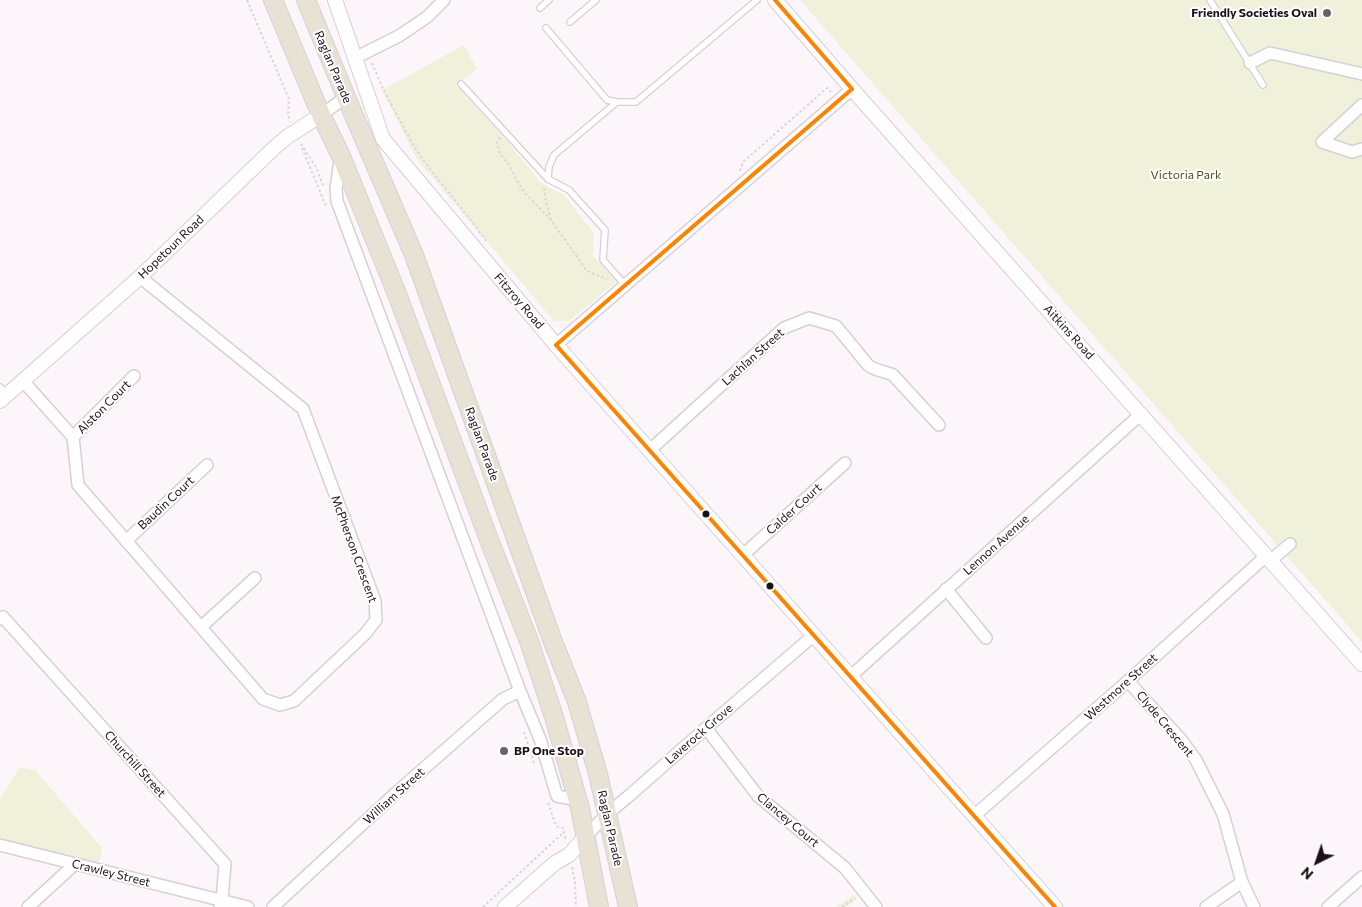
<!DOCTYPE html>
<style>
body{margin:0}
#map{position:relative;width:1362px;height:907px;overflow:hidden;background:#fcf6fb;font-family:Commissioner,sans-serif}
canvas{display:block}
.north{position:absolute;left:1292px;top:837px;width:50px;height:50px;-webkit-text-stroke:4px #fff;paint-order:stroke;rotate:221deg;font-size:14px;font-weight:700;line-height:20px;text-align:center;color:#1a1019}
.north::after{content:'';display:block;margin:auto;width:18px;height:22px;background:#1a1019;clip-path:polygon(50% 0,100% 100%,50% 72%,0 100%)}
</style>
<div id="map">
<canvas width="1362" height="907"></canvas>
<div class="north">N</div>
</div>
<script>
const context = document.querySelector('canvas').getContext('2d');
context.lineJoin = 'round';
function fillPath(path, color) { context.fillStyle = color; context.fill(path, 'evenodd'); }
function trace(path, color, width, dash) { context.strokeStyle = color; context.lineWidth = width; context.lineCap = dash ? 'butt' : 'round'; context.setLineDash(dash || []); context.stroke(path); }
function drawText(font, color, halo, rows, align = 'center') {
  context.font = font + ' Commissioner,sans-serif'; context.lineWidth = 4; context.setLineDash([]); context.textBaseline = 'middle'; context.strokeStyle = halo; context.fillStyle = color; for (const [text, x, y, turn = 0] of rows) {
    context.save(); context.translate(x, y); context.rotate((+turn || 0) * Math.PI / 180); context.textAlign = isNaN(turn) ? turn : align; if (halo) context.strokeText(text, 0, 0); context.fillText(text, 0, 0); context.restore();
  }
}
fillPath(new Path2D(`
 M800,0h562v642l-536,-612z
 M464,45l13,24 -21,16 49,54 36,44 24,13 29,38 -1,22 23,26 -47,39h-15l-138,-163 -34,-68z
 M20,767l15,3 67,78 -4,21 -98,-24v-47z
 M854,895l3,4 -11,8h-11z`), '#f0f1da');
const service = new Path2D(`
 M1210,0l53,85
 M540,8l9,-8
 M570,22l26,-22
 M546,28l61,72 10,2h19l121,-102
 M461,84l87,95 21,11 36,40 -2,30 23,26
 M548,179l1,-12 5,-12 63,-53
 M0,387l7,8`);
const minor = new Path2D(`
 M355,58l44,-22 28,-19 17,-17
 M1250,63l20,-10 92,21
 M1362,105l-40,37 30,10 10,-3
 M321,115l25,-18
 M340,160l-4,29 1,12 183,490 20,48 17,57 21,4
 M556,345l296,-256
 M23,381l50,56 5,48 185,214 17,6 14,-4 71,-67 11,-14 -1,-19 -72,-192 -163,-132
 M73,437l61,-61
 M650,450l134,-122 25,-10 27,8 32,39c7,6 17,6 25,10l46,50
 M126,541l81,-76
 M743,555l102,-92
 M1270,561l20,-17
 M946,589l40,49
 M0,619l3,-2 222,247 -3,36 -2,7
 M201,627l54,-49
 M851,676l290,-262
 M1128,681l55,61 13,18 27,54 19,68 12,25
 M706,728l52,68 87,72 31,39
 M974,816l154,-135 138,-125
 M586,836l21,-22 23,-19 76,-67 108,-93
 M0,845l248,62
 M28,907l47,-43
 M273,907l123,-114 107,-94 17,-8
 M1206,907l36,-25
 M1328,907l34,-30`);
const tertiary = new Path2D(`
 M335,0l48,139 173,206 499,562
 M775,0l77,89 510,575
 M0,401l140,-124 134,-129 13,-11 34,-22
 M505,907l50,-44 14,-8 17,-19`);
const trunk = new Path2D(`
 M273,0l48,115 20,41 56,138 94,251 38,96 25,76 26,91 19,99
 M306,0l40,97 68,158 138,384 25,63 21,72 30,133`);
trace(service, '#d7cfd6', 8);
trace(minor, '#d7cfd6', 14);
trace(tertiary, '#d7cfd6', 16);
trace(trunk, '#d5d1d4', 20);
trace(new Path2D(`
 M247,0l42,99 -1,16 2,7
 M372,63l11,26 28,52 12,19 46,58 17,23
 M500,137l-3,6 3,11 9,11 7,14 8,13 27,28 36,51 20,8
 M301,144l15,23 8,21
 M302,148l24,58
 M740,171l3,-9 84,-74 4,4
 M544,188l2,14 5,18
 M524,732l10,31
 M548,803l8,23 7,2 3,13
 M572,867l3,16 1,24
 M483,907l81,-75
 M842,907l13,-9`), '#d8d7d8', 2, [2.5, 2.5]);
trace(service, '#fffefe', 5.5);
trace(minor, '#fffefe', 11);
trace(tertiary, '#fffefe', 14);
trace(trunk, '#e8e2d4', 18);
trace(new Path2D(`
 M775,0l77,89
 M556,345l499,562
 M556,345l296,-256`), '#ff8200', 4);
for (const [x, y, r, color] of [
 [1327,13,5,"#696068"],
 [706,514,4.5,"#1a1019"],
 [770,586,4.5,"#1a1019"],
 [504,751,5,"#696068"]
]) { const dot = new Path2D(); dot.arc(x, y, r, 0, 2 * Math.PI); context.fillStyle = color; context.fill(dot); trace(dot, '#fff', 2); }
drawText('bold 12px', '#1a1019', '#fff', [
 ["Friendly Societies Oval",1317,13],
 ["BP One Stop",514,751,"left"]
], 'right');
drawText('12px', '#1a1019', '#fff', [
 ["Raglan Parade",333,67,67],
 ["Hopetoun Road",171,247,-44],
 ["Fitzroy Road",519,301,49],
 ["Aitkins Road",1069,332,48],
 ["Lachlan Street",753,357,-42],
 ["Alston Court",104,407,-45],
 ["Raglan Parade",482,444,70],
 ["Baudin Court",166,503,-43],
 ["Calder Court",794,509,-42],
 ["Lennon Avenue",996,545,-42],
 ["McPherson Crescent",354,549,70],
 ["Westmore Street",1121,687,-42],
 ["Clyde Crescent",1165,724,50],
 ["Laverock Grove",699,734,-41],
 ["Churchill Street",135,764,48],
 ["William Street",394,796,-42],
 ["Clancey Court",788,820,40],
 ["Raglan Parade",610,828,77],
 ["Crawley Street",111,873,14]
]);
drawText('12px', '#4e531b', '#fff', [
 ["Victoria Park",1186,175]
]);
</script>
